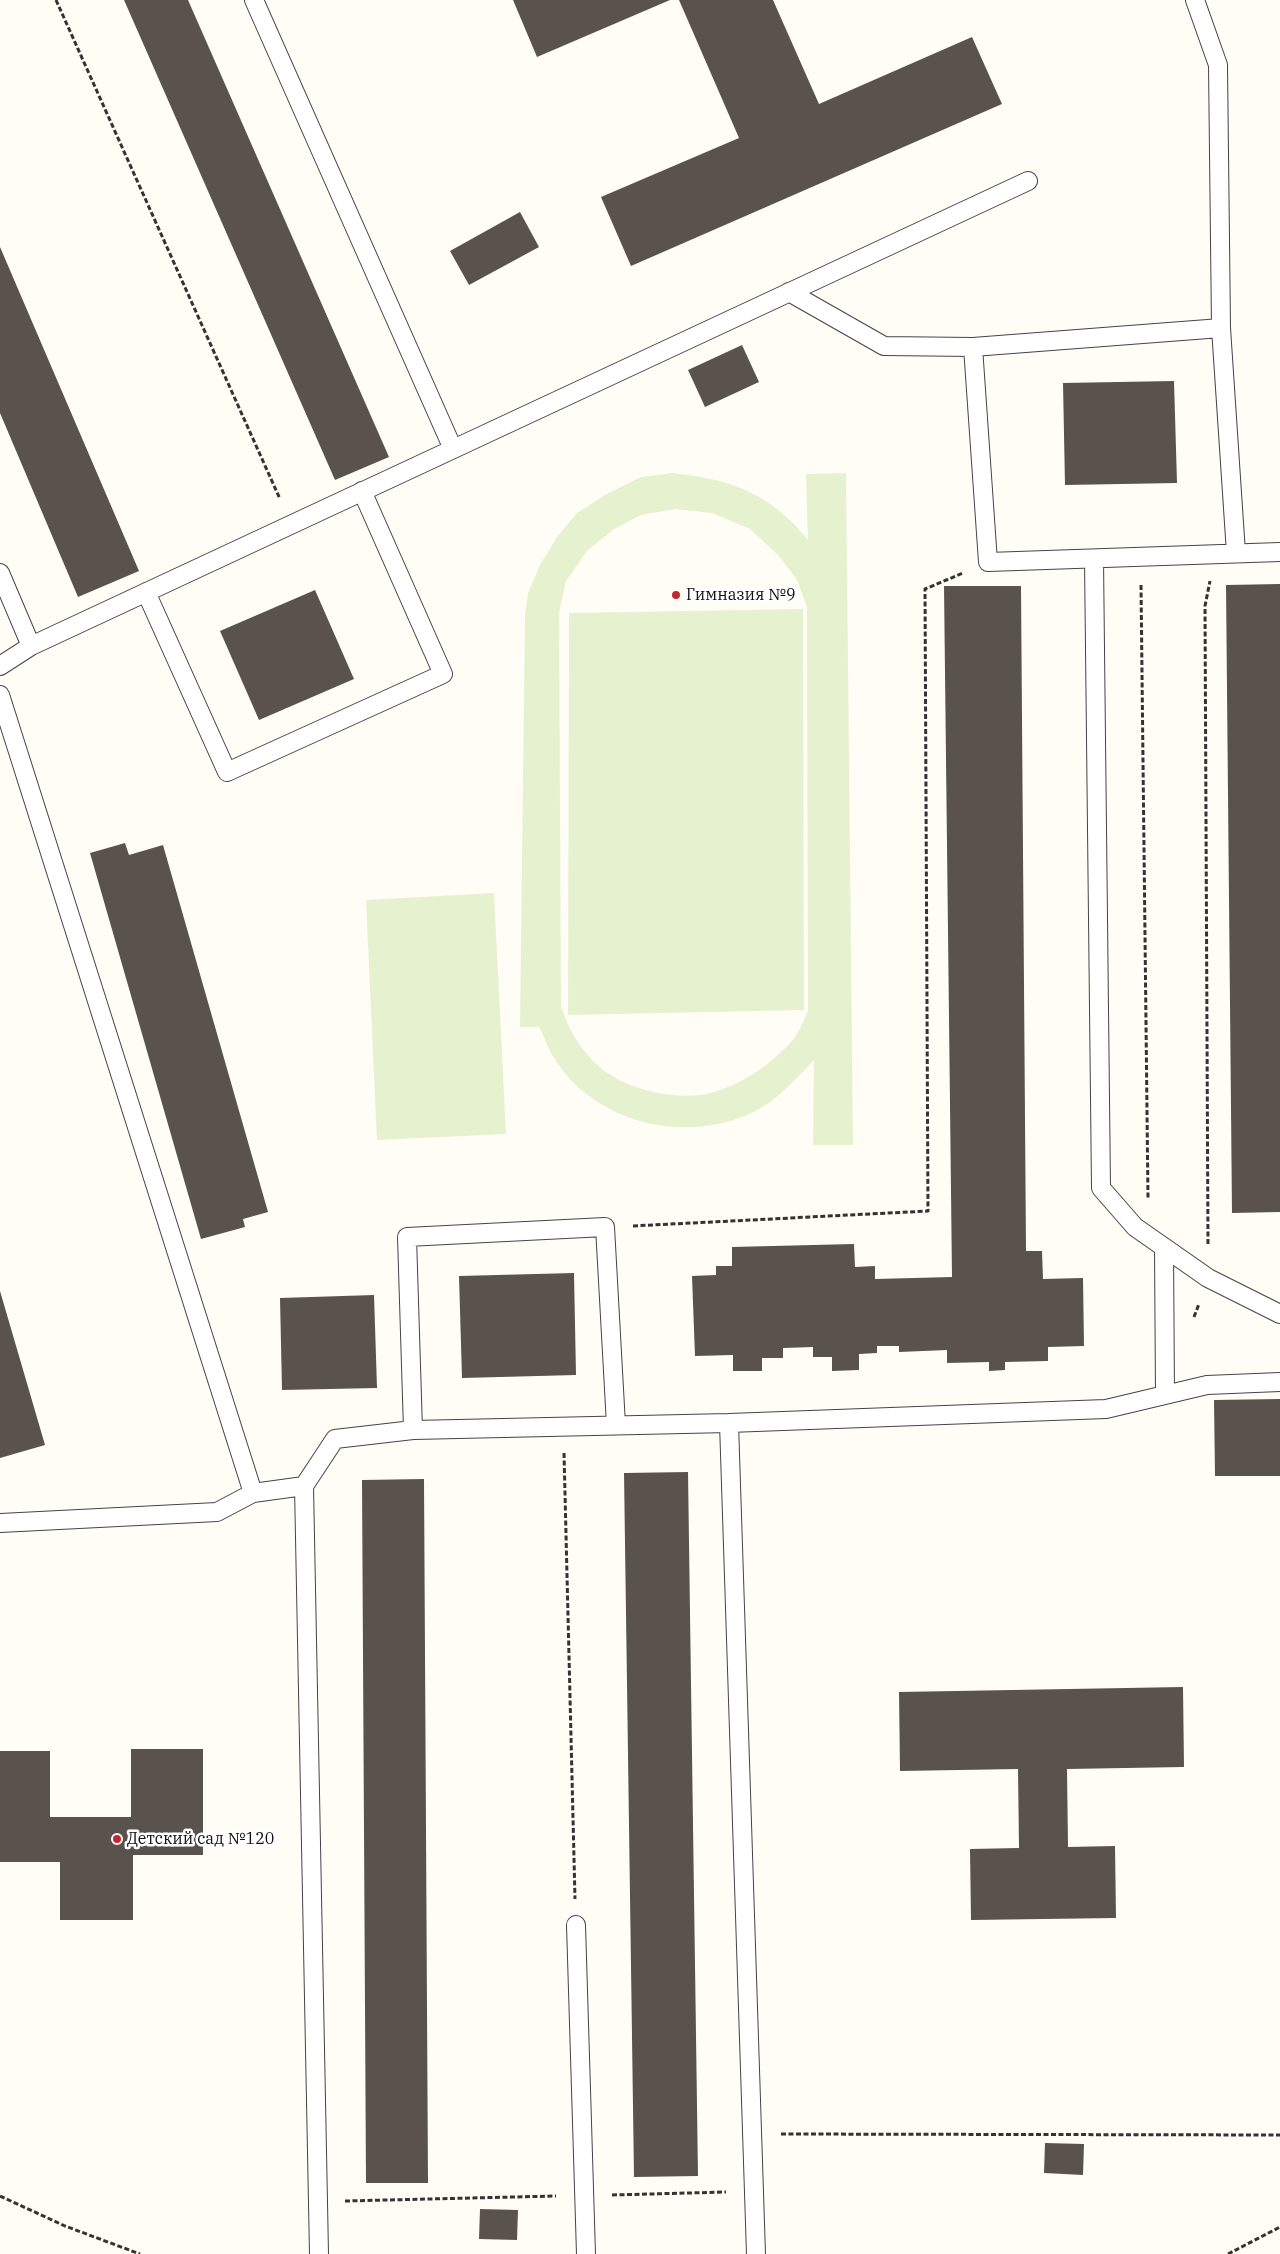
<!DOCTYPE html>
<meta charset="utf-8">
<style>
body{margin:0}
canvas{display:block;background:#fffdf5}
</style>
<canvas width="1280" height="2254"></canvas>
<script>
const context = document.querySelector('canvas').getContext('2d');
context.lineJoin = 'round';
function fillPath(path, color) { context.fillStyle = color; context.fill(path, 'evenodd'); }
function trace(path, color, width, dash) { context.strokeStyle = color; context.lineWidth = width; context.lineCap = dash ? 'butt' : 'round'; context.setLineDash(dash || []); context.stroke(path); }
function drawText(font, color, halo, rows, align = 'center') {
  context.font = font + ' "IBM Plex Serif",serif'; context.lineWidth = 5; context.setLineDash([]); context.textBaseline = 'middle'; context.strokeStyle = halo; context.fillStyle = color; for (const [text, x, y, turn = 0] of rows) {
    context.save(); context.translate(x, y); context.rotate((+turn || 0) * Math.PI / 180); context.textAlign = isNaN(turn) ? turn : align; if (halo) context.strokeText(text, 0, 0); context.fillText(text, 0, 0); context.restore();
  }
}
fillPath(new Path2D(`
 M672,473c59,6 98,20 136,67l-2,-66 40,-1 7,672h-40l1,-85c-20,21 -39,43 -67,55 -68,29 -156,6 -195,-60 -5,-9 -8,-19 -13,-28h-19l5,-411 3,-23 12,-28 17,-28 20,-24 28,-18 36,-18zM676,509l36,4 38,16 29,27 18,24 10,27 1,404c-4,9 -9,22 -16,30 -22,24 -50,44 -82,52 -14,4 -32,3 -45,1 -54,-8 -87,-36 -104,-88l-2,-393 7,-32 21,-30 27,-22 27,-14z
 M803,609l1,401 -236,5 1,-402z
 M494,893l12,241 -129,6 -11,-240z`), '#e6f2cf');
fillPath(new Path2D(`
 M124,0h64l201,457 -54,23z
 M513,0h157l-133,57z
 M679,0h94l46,104 153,-67 30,67 -371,162 -30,-69 138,-59z
 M520,212l19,35 -70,38 -19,-34z
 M0,247l139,324 -61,26 -78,-184z
 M742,345l17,37 -54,25 -17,-37z
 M1174,381l3,102 -112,2 -2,-102z
 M1280,584v628l-48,1 -6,-628z
 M944,586h77l5,665h16l1,28 40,-1 1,68 -36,1v14l-43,1v8l-16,1v-9l-42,1v-13l-48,2v-6h-22v7l-18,1v16l-27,1v-14h-19v-10l-30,1v10h-21v13h-29v-16l-38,1 -3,-80 24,-1v-9h16v-19l122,-3 1,23 20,-1v13l77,-2z
 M315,590l39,89 -95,41 -39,-89z
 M125,843l4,12 34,-10 105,367 -25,7 2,8 -44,12 -111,-386z
 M574,1273l2,102 -114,3 -3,-102z
 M0,1291l45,154 -45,13z
 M374,1295l3,93 -95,2 -2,-92z
 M1280,1399v77h-65l-1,-76z
 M688,1472l10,704 -64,1 -10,-704z
 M424,1479l4,704h-62l-4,-703z
 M1183,1687l1,80 -117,2 1,78 47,-1 1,72 -145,2 -1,-71 49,-1 -1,-79 -118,2 -1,-79z
 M131,1749h72v106h-70v65h-73v-58h-60v-111h50v66h81z
 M1045,2143l39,1 -1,31 -39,-2z
 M480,2209l38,1 -1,30 -38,-1z`), '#5a524d');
const lane = new Path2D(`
 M254,0l199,449
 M1195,0l23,65 3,263 15,225
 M789,292l95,54 89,1 248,-19
 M973,347l15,215 292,-10
 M1094,559l7,629 34,39 73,51 72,36
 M0,573l31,73
 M146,592l81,180 216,-98 -81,-183
 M0,666l31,-20 997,-465
 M0,695l253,798
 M1164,1247l1,148
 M729,1423l27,831
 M413,1430l-6,-193 198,-10 11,198
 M304,1486l15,768
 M0,1523l217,-11 36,-19 51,-7 31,-47 78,-9 316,-7 377,-14 101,-24 73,-3
 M576,1925l10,329`);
trace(lane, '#444', 20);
trace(new Path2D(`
 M56,0l224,499
 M1141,585l7,613
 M633,1226l295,-15 -3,-622 38,-16
 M1208,1244l-3,-638 5,-25
 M1194,1317l5,-13
 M564,1453l11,446
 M781,2134l499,1
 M612,2195l114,-3
 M0,2196l65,30 75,28
 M345,2201l211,-5
 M1228,2254l52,-27`), '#333', 3, [5, 2.5]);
trace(lane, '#fff', 18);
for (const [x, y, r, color] of [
 [676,595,5,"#c4262e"],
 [117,1839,5,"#c4262e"]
]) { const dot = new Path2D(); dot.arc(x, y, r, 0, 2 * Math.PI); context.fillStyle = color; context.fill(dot); trace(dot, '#fff', 2); }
drawText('16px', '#111', '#fff', [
 ["Гимназия №9",686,595],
 ["Детский сад №120",127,1839]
], 'left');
</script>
